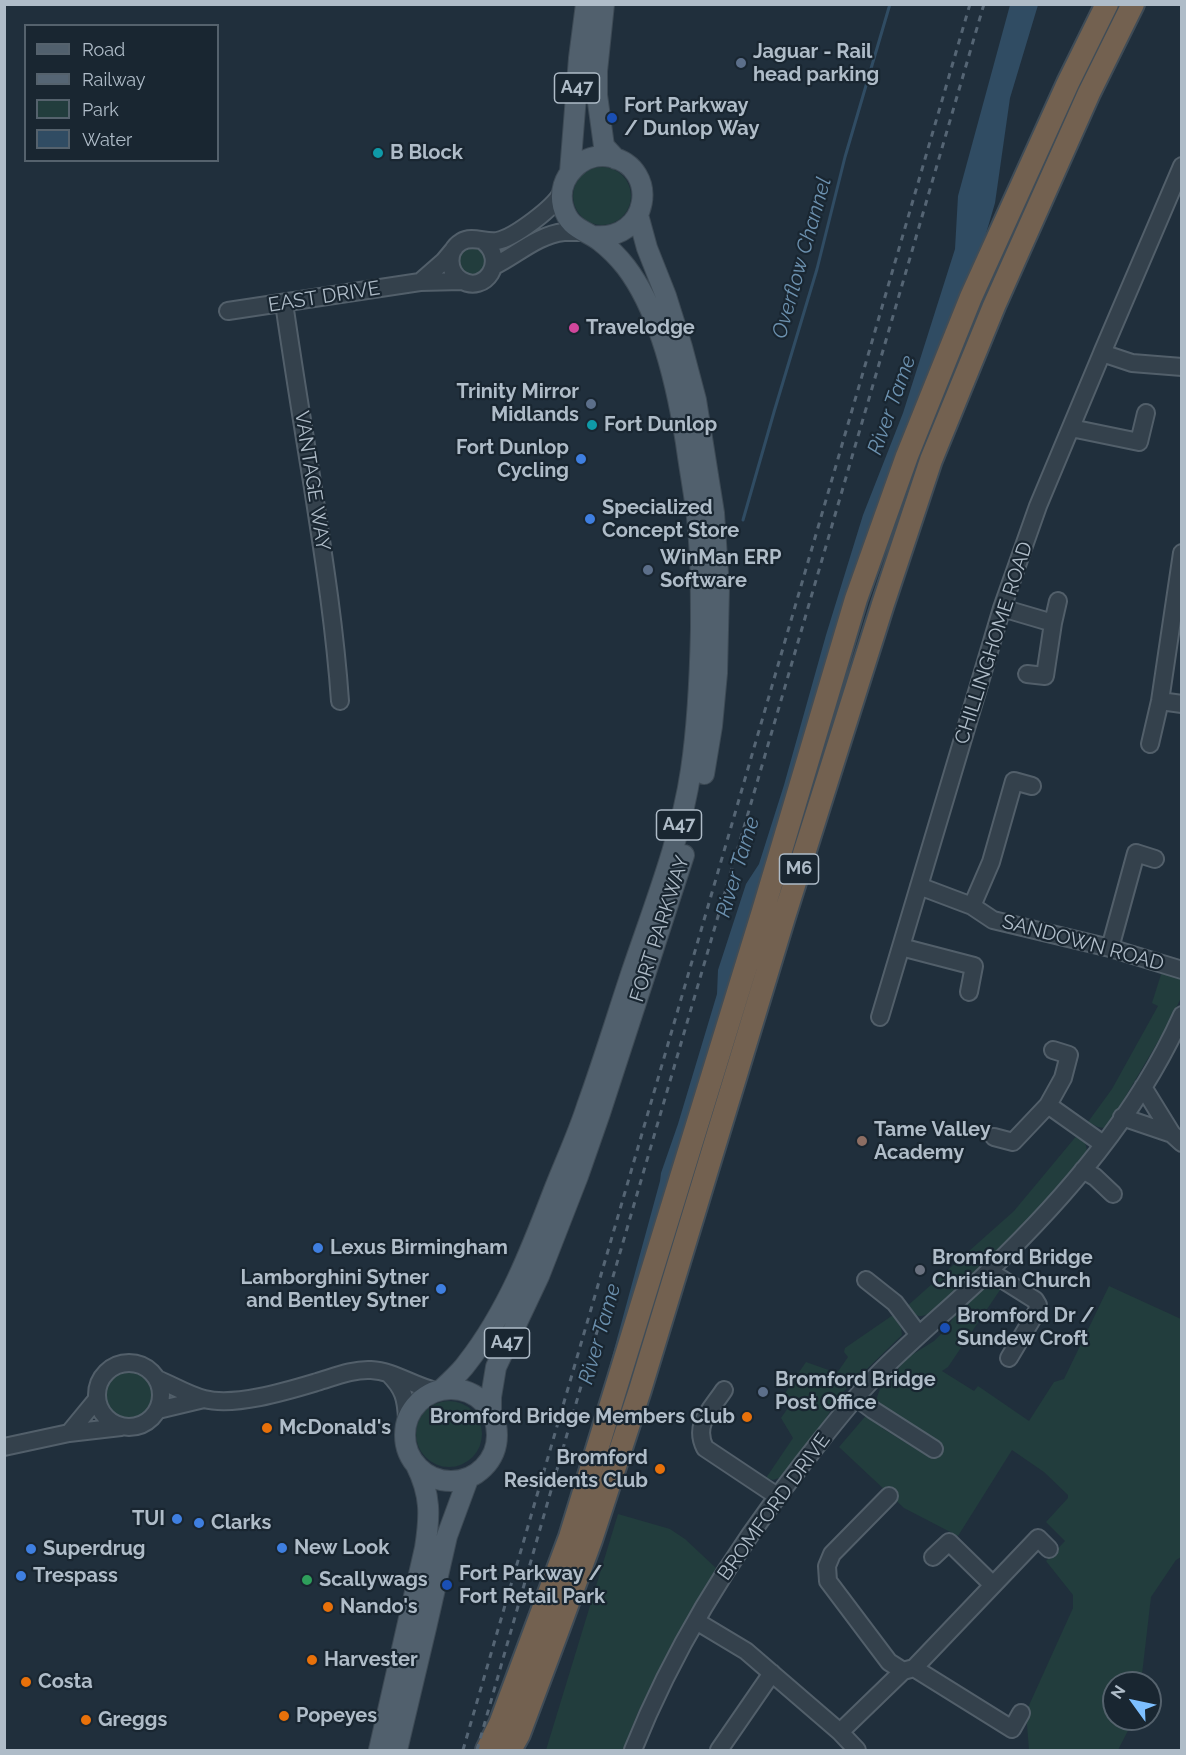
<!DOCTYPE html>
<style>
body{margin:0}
#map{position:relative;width:1186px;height:1755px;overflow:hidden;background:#202f3c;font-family:Raleway,sans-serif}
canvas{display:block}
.frame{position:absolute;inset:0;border:6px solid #afbcc8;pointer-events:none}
.legend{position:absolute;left:24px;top:24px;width:195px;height:138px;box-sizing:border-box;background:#192631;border:2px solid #55626d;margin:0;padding:8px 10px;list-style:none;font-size:18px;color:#afbcc8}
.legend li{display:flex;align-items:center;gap:12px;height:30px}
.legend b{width:30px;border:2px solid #55626d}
.north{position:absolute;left:1102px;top:1671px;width:60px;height:60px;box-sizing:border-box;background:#192631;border:2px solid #55626d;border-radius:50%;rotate:303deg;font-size:16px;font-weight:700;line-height:24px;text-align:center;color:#afbcc8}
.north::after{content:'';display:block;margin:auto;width:21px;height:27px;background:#7dbfff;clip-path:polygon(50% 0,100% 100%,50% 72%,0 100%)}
</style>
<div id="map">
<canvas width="1186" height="1755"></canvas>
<div class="frame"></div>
<ul class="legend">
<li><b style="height:8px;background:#51606d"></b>Road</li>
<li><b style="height:8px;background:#556574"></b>Railway</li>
<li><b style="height:16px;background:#223d3d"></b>Park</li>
<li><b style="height:16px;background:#304c63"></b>Water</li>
</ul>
<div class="north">N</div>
</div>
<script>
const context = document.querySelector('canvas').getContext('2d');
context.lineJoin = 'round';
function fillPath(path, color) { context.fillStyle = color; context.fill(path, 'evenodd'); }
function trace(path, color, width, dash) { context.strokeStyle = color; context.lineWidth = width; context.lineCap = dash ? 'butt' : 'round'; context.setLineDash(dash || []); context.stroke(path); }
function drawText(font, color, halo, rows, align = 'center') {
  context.font = font + ' Raleway,sans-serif'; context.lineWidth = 4.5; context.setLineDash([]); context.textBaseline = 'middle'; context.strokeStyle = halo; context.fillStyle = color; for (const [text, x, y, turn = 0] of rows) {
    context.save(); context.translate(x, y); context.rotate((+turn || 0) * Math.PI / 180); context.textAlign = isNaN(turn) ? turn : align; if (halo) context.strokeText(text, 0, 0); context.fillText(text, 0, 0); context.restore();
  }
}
fillPath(new Path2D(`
 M573 196a29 29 0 1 1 58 0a29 29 0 1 1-58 0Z
 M476,245l11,9 -2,15c-9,7 -14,8 -25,1l-3,-13 5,-9z
 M1163,968l18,8v22l-15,30 -55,93 -7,7 -6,-1 -10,-5 24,-33 46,-83 -6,-3z
 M1078,1134l7,7 2,10 -11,16 -48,54 -94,90c-15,8 -16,6 -29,-3l109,-97z
 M983,1282l19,5 -54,80 -6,4 32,20 4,-5 51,35 25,-39 10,-3 45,-93 72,33v238l-5,3 -25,37 -10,86h-27v36h20l-16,31h-89l-3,-38 47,-104v-13l-27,-34 19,-20 -19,-19 22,-24v-3l-24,-23 -32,-22 -54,86 -54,-28 -65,-61 30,-35 16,11 -3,5 50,31 6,-10 -62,-49 5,-14 29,-30 24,-15 13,-13 14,-23z
 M893,1315l8,13 1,7 -62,60 -20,33 -38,49 -9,3 -7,-2 27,-40 -12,-20 9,-13 -9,-6 25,-37 31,11 11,-16 -4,-5 1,-4z
 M102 1395a28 28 0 1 1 56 0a28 28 0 1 1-56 0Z
 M416 1434a33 33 0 1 1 66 0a33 33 0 1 1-66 0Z
 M618,1514l52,15 15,10 32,30 -79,143 -15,38h-77z`), '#223d3d');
fillPath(new Path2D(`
 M1010,5h28l-28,93 -15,105 -40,136 -69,185 -310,1017 -53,209h-18l155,-569 1,-8 17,-49 39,-130 1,-24 28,-86 13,-20 25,-79 42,-150 37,-120 40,-102 52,-164 3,-53z`), '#304c63');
trace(new Path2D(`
 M743,520l31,-108 43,-143 28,-112 45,-153`), '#304c63', 3);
const minor = new Path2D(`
 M483,241c25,19 2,54 -22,39 -13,-8 -15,-29 0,-38 11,-7 24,1 36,-1 17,-3 58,-34 65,-49
 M494,266c23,-11 43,-31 70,-34 6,0 13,0 19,0
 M420,282l24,-21 10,-12
 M284,303c9,62 19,124 29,185 11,71 22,141 27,213
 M228,311l192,-29 42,-1
 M1102,353l80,-187
 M1071,428l68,14 7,-29
 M1002,608l51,15 -8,53 -18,-2
 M1053,623l5,-22
 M1160,701l22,3
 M1150,744l10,-43 22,-148
 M919,886l53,20 21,14 117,28 72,22
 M972,906l19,-44 23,-81 18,5
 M901,947l73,19 -5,26
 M1110,948l26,-95 19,6
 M880,1017l122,-409 36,-102 64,-153 30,10 50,4
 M1143,1087l29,47 10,9
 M1048,1105l55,39
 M1122,1117l50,17
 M994,1137l19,5 35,-37 15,-27 6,-23 -16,-5
 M1083,1170l12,7 18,17
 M989,1271l46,29 3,5 -1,6 -28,47
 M866,1280l29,23 24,32
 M97 1395a32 32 0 1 1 64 0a32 32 0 1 1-64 0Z
 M389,1374c15,15 17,25 18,45
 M157,1379c15,6 31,16 47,20 31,8 83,-8 113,-17 17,-5 36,-13 54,-12 23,1 42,16 65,21
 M724,1390c-13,20 -31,34 -19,58l72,48
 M857,1398l16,12 61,39
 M158,1410l46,-11
 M69,1433l28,-34
 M4,1447l65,-14 52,-6
 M889,1496l-57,58 -5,12 1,15 61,81 14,9
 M933,1557l16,-15 44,43
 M696,1621l50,30 94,81 17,18
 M914,1668l98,61 9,-16
 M840,1732l63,-61 11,-3 124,-130 11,11
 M633,1750c41,-103 101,-199 170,-287 23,-29 45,-59 71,-85 37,-38 78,-71 116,-108 76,-73 148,-157 192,-255
 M719,1750l53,-77`);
const major = new Path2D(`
 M604,4l-7,67v24l7,51 12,13
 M570,172l9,-114 7,-54
 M638,215l9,33 19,48 16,51 14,53 18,113 5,75 -2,85 -5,53 -8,48
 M405 1435a46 46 0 1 1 92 0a46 46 0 1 1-92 0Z
 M441,1390c9,-9 19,-17 26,-27 40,-51 64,-113 87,-173 11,-28 24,-56 33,-84 16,-44 30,-90 45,-135 22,-65 49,-133 59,-201 7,-47 9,-94 10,-141 0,-40 0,-80 -5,-120 -3,-22 -7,-44 -10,-66 -9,-57 -25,-130 -60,-176 -7,-9 -17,-19 -26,-26 -16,-12 -31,-12 -37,-35 -7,-29 20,-55 48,-49 49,11 39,85 -18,79
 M491,1414v-17l5,-30 43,-91 39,-100 22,-63 84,-258
 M379,1750l46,-202c5,-32 6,-53 -9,-83
 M397,1750l29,-122 21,-92 21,-57`);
const highway = new Path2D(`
 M487,1750l13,-26 70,-187 193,-626 93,-312 51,-143 64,-159 97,-214 39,-79
 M510,1750l9,-16 39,-104 33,-90 49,-150 144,-473 99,-313 48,-144 63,-154 95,-213 44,-89`);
trace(minor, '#525f6a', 20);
trace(major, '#3d4a55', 22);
trace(highway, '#3f4c57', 26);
trace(minor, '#34414c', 16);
trace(major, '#51606d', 20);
trace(highway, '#736150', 22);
trace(new Path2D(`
 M463,1750l507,-1746
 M477,1750l91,-319 416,-1427`), '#556574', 3, [6, 6]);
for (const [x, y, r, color] of [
 [741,63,6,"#5c6f8a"],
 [612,118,6,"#1a4fb4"],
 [378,153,6,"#0f9aa8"],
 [574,328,6,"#d1479c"],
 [591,404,6,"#5c6f8a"],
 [592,425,6,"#0f9aa8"],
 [581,459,6,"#3f7fe0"],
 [590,519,6,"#3f7fe0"],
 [648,570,6,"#5c6f8a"],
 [862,1141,6,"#8d6e63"],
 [318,1248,6,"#3f7fe0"],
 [920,1270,6,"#6b7280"],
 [441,1289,6,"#3f7fe0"],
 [945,1328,6,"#1a4fb4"],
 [763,1392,6,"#5c6f8a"],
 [747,1417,6,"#e8710a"],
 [267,1428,6,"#e8710a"],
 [660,1469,6,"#e8710a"],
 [177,1519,6,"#3f7fe0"],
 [199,1523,6,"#3f7fe0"],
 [282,1548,6,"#3f7fe0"],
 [31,1549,6,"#3f7fe0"],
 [21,1576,6,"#3f7fe0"],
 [307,1580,6,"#2e9e5b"],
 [447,1585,6,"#1a4fb4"],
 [328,1607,6,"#e8710a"],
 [312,1660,6,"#e8710a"],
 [26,1682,6,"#e8710a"],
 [284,1716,6,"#e8710a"],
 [86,1720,6,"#e8710a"]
]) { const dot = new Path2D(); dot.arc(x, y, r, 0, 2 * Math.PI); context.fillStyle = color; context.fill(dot); trace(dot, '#192631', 2); }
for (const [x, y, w] of [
 [577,88,45],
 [679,825,45],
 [799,869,39],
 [507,1343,45]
]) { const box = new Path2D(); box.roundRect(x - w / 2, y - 15, w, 30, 4.5); context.fillStyle = '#192631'; context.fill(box); trace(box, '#afbcc8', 1.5); }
drawText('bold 18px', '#afbcc8', null, [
 ["A47",577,88],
 ["A47",679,825],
 ["M6",799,869],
 ["A47",507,1343]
]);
drawText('bold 20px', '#afbcc8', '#192631', [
 ["Jaguar - Rail",753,52],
 ["head parking",753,75],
 ["Fort Parkway",624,106],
 ["/ Dunlop Way",624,129],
 ["B Block",390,153],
 ["Travelodge",586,328],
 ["Trinity Mirror",579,392,"right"],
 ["Midlands",579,415,"right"],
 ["Fort Dunlop",604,425],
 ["Fort Dunlop",569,448,"right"],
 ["Cycling",569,471,"right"],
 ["Specialized",602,508],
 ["Concept Store",602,531],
 ["WinMan ERP",660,558],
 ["Software",660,581],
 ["Tame Valley",874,1130],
 ["Academy",874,1153],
 ["Lexus Birmingham",330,1248],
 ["Bromford Bridge",932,1258],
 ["Christian Church",932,1281],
 ["Lamborghini Sytner",429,1278,"right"],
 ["and Bentley Sytner",429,1301,"right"],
 ["Bromford Dr /",957,1316],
 ["Sundew Croft",957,1339],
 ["Bromford Bridge",775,1380],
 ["Post Office",775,1403],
 ["Bromford Bridge Members Club",735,1417,"right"],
 ["McDonald's",279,1428],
 ["Bromford",648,1458,"right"],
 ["Residents Club",648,1481,"right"],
 ["TUI",165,1519,"right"],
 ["Clarks",211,1523],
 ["New Look",294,1548],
 ["Superdrug",43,1549],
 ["Fort Parkway /",459,1574],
 ["Fort Retail Park",459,1597],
 ["Trespass",33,1576],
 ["Scallywags",319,1580],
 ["Nando's",340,1607],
 ["Harvester",324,1660],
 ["Costa",38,1682],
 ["Popeyes",296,1716],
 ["Greggs",98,1720]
], 'left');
drawText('20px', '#afbcc8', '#192631', [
 ["EAST DRIVE",324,297,-9],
 ["VANTAGE WAY",312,481,81],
 ["CHILLINGHOME ROAD",994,643,-72],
 ["FORT PARKWAY",660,929,-72],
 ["SANDOWN ROAD",1083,943,15],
 ["BROMFORD DRIVE",774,1507,-54]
]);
drawText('italic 21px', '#6c91af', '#192631', [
 ["Overflow Channel",802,258,-74],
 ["River Tame",892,405,-70],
 ["River Tame",738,867,-73],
 ["River Tame",600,1334,-74]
]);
</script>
